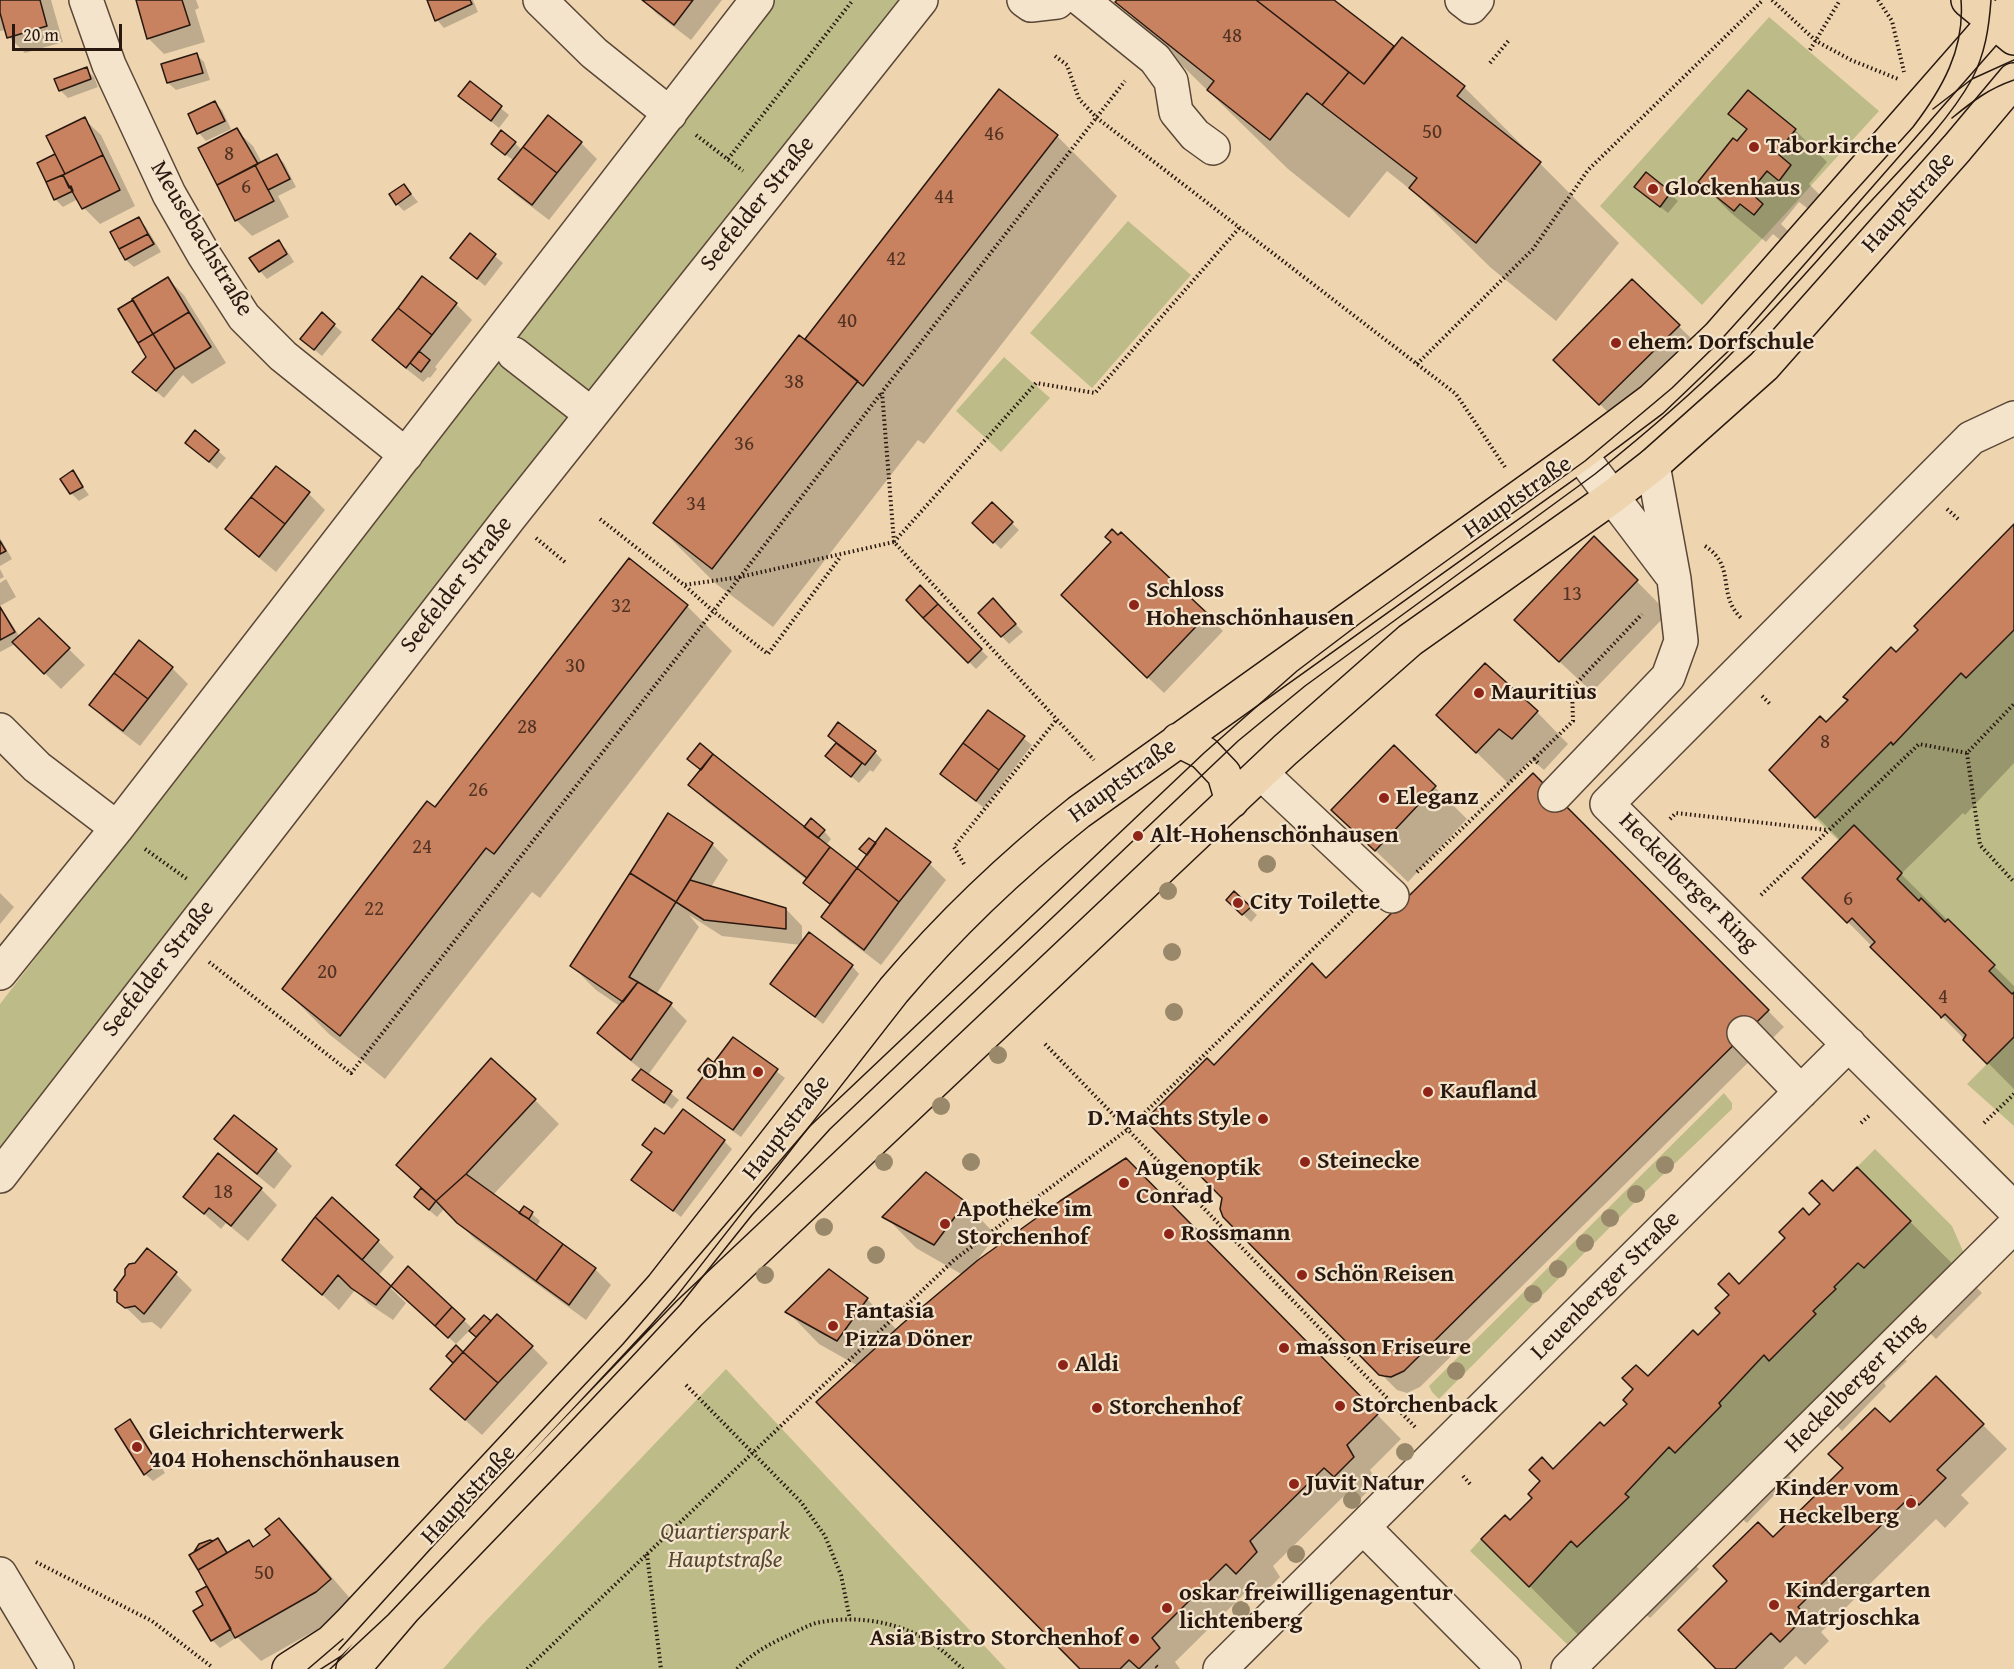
<!DOCTYPE html>
<meta charset="utf-8">
<style>
body{margin:0}
#map{position:relative;width:2014px;height:1669px;overflow:hidden;background:#eed5b0;font-family:"Gentium Book Plus",serif}
canvas{display:block}
.scale{position:absolute;left:12px;top:24px;width:110px;height:27px;box-sizing:border-box;border:3px solid #29180f;border-top:0;padding-left:8px;font-size:18px;line-height:21px;white-space:nowrap;color:#29180f;-webkit-text-stroke:4px #f4e4cc;paint-order:stroke}
</style>
<div id="map">
<canvas width="2014" height="1669"></canvas>
<div class="scale">20 m</div>
</div>
<script>
const context = document.querySelector('canvas').getContext('2d');
context.lineJoin = 'round';
function fillPath(path, color) { context.fillStyle = color; context.fill(path, 'evenodd'); }
function trace(path, color, width, dash) { context.strokeStyle = color; context.lineWidth = width; context.lineCap = dash ? 'butt' : 'round'; context.setLineDash(dash || []); context.stroke(path); }
function drawText(font, color, halo, rows, align = 'center') {
  context.font = font + ' "Gentium Book Plus",serif'; context.lineWidth = 4.5; context.setLineDash([]); context.textBaseline = 'middle'; context.strokeStyle = halo; context.fillStyle = color; for (const [text, x, y, turn = 0] of rows) {
    context.save(); context.translate(x, y); context.rotate((+turn || 0) * Math.PI / 180); context.textAlign = isNaN(turn) ? turn : align; if (halo) context.strokeText(text, 0, 0); context.fillText(text, 0, 0); context.restore();
  }
}
fillPath(new Path2D(`
 M775,0h124l-899,1151v-147z
 M1769,17l110,94 -177,194 -102,-99z
 M1128,221l63,54 -99,113 -62,-55z
 M1004,357l46,41 -49,54 -45,-41z
 M2014,630v362l-2,2 -23,-23 6,-6 -46,-46 -4,3 -24,-23 -2,2 -22,-22 5,-6 -47,-47 -16,15 -24,-23 76,-76 2,2 68,-71 5,5z
 M2014,1037v89l-47,-42z
 M1724,1093l8,10v6l-84,80 -209,210 -7,-7 -3,-6z
 M1875,1149l77,77 14,32 -395,390 -101,-97 11,-12 48,48 42,-46 6,6 51,-50 -3,-3 44,-47 6,5 46,-46 -2,-3 45,-48 6,5 46,-46 -3,-3 23,-22 -2,-2 24,-24 6,5 47,-47 -54,-54z
 M726,1369l280,300h-563l38,-43z`), '#bdbc88');
fillPath(new Path2D(`
 M0,0h51l12,42 -38,11 -16,-16 -2,-7 -7,1z
 M137,0h59l3,8 -4,2 10,32 -41,12 -16,-16z
 M428,0h45l5,12 -34,16 -7,-8z
 M643,0h79l-31,40 -34,-26z
 M1119,0h212l63,48 70,39 155,156 -63,78 -66,-54 -74,-73 -29,-23 -38,47 -61,-49 -171,-167z
 M196,54l8,8 6,18 -34,10 -8,-7z
 M86,69l8,8 4,10 -30,11 -8,-8z
 M470,83l39,32 -10,13 -39,-32z
 M999,91l58,45 60,60 -193,248 -6,-4 -145,187 -58,-44 -60,-60 150,-182z
 M1748,92l47,38 32,32 -18,22 13,13 -11,14 -12,-9 -18,22 13,13 -8,8 -13,-11 -7,8 -35,-29 -31,-31 47,-52 -17,-16z
 M215,103l7,7 9,19 -25,12 -7,-8 -9,-18z
 M548,117l33,26 16,16 -48,61 -33,-25 -16,-16 14,-18 -13,-10 14,-8 7,7z
 M84,119l17,16 34,71 -35,18 -16,-16 -6,-9 -15,8 -8,-8 -16,-35 18,-9z
 M236,130l17,16 9,17 15,-7 7,7 12,24 -18,9 11,21 -37,19 -16,-16z
 M1646,174l32,27 -10,12 -24,-19z
 M404,185l14,17 -14,9 -7,-7z
 M139,219l7,8 15,25 -27,15 -8,-7 -14,-27z
 M470,235l33,28 -18,23 -33,-28z
 M278,242l8,7 8,13 -27,17 -7,-8z
 M168,279l16,16 42,68 -34,21 -9,-9 -19,23 -23,-19z
 M1632,281l63,61 -79,78 -61,-60z
 M456,304l16,16 -37,47 2,2 -7,9 -2,-1 -5,5 -33,-26 -16,-16z
 M334,325l8,7 -20,24 -12,-10z
 M194,450l24,1 8,7 -9,11z
 M72,472l17,23 -10,6 -8,-8z
 M309,494l16,16 -49,62 -33,-27 -16,-16z
 M992,504l27,26 -18,19 -27,-26z
 M2014,526v237l-49,52 -2,-2 -62,61 113,112v103l-210,-211 37,-37 -70,-71 55,-46 70,-70z
 M0,538l12,21 -12,7z
 M1594,538l74,75 -76,79 -44,-41z
 M629,560l58,46 45,45 -192,247 -8,-6 -147,187 -56,-45 -45,-45 151,-180z
 M0,569l4,8 -4,2z
 M6,579l10,18 -16,9v-23z
 M920,588l68,69 -12,12 -68,-69z
 M0,606l20,31 19,-17 46,45 -24,24 -46,-45 -15,8z
 M1001,608l22,24 -14,12 -29,-31z
 M1079,611l128,4 16,16 -59,62z
 M172,668l16,16 -48,62 -33,-25 -16,-16z
 M989,712l43,33 -48,63 -42,-34z
 M1537,712l31,32 -24,26 -13,-11 -22,25 -71,-69z
 M830,736l45,16 7,8 -9,12 -3,-2 -11,13 -32,-27 10,-12z
 M1394,747l73,72 -59,63 -75,-72z
 M1533,775l251,252 -364,360 -13,6 -10,-3 -173,-174 -10,-149 113,-87z
 M690,785l115,43 19,3 7,8 -5,6 31,25 30,-39 43,33 16,16 -65,85 -42,-32 -16,-16 8,-11 -26,-23 2,-3 -101,-79z
 M712,844l16,16 -17,27 75,22 16,17v19l50,21 7,8 -36,50 -51,-40 29,-39 -79,-9 -33,-21 10,12 -43,68 15,10 16,16 -39,54 31,25 -7,9 -38,-29 8,-10 -27,-21 -16,-16 22,-26 -25,-17 -24,-24z
 M0,893l14,14 -14,17z
 M1234,893l23,22 -6,7 -23,-22z
 M733,1039l52,39 -44,59 -45,-32 -7,-7 16,-22 -5,-6 8,-10 6,4z
 M535,1100l24,24 -66,71 26,19 5,-6 8,6 8,7 -4,6 59,42 16,16 -25,35 -111,-81 -31,-30 -7,8 -14,-12 -1,-16 -24,-24z
 M664,1136l60,5 8,8 -51,68 -48,-38 19,-26 -8,-8z
 M216,1139l60,11 16,16 -18,23 -42,-34z
 M1126,1160l275,279 -31,31 7,12 -18,18 -10,-9 -76,75 7,11 -19,20 -10,-10 -76,75 5,7h-98l-224,-303 -39,-22 -31,-32 79,-13 30,31 66,-55 -47,-27 -31,-32 80,-13 31,32 -21,28z
 M1857,1169l125,124 -46,46 -6,-6 -26,26 3,2 -23,22 2,3 -44,45 -6,-6 -47,51 2,2 -44,45 -6,-5 -45,48 3,3 -49,49 -7,-6 -42,46 -118,-119 27,-17 24,-24 19,-27 51,-43 25,-24 19,-26 50,-41 24,-24 17,-27z
 M261,1189l16,16 -29,36 -22,-18 -5,6 -36,-32z
 M378,1241l16,16 -16,19 28,27 -13,17 -24,-16 -14,-14 -16,20 -55,-50z
 M147,1250l29,24 16,16 -31,39 -9,-7 -10,1 -23,-22 17,-36z
 M452,1309l21,20 12,-12 47,30 16,16 -66,72 -34,-30 7,-42 -7,-7 8,-9 7,7 15,-16 -8,-8 -14,14 -19,-17z
 M1936,1378l71,71 -46,46 8,8 -24,25 -9,-9 -115,113 8,9 -24,24 -9,-9 -13,13h-64l54,-130z
 M129,1421l8,8 28,44 -12,8 -8,-7z
 M278,1520l25,24 52,60 -14,12 -80,45 -24,-24 -17,11 -8,-8 -7,-34 3,-20 -12,-33 4,-7 18,-6 11,13 19,-11 6,6 18,-13z`), '#0003');
const building = new Path2D(`
 M0,0h40l7,26 -40,12 -7,-25z
 M136,0h46l8,25 -43,14z
 M427,0h43l2,4 -37,17z
 M642,0h51l-19,25z
 M1117,0h139l93,72 -27,33 -15,-12 -37,47 -63,-50 7,-9 -99,-79z
 M1256,0h78l60,46 -30,38z
 M1402,37l63,49 -8,10 84,66 -65,81 -67,-55 8,-10 -95,-73 27,-33 15,12z
 M197,53l6,20 -36,10 -6,-19z
 M87,67l4,12 -32,12 -5,-12z
 M470,81l32,25 -11,15 -33,-25z
 M999,89l59,46 -195,251 -58,-47z
 M1748,90l48,39 -19,24 14,12 -12,16 -12,-10 -17,21 13,12 -9,11 -14,-11 -6,7 -36,-29 35,-44 4,3 10,-12 -19,-15z
 M215,101l10,20 -28,13 -9,-20z
 M548,115l34,27 -25,31 -34,-26z
 M85,117l18,38 -38,19 -19,-38z
 M237,128l21,36 -41,21 -19,-37z
 M501,130l15,12 -11,13 -14,-11z
 M523,147l34,26 -25,32 -34,-26z
 M55,154l10,20 -19,8 -9,-19z
 M277,154l13,25 -22,11 -13,-25z
 M103,155l17,35 -38,19 -19,-34z
 M255,165l19,36 -39,20 -18,-36z
 M1646,172l25,20 -11,15 -26,-20z
 M63,175l6,13 2,-2 2,5 -19,9 -8,-18z
 M404,184l7,10 -15,11 -7,-11z
 M139,217l9,17 -29,15 -9,-17z
 M470,233l26,21 -19,25 -27,-21z
 M148,234l6,10 -29,16 -6,-11z
 M279,240l8,14 -28,18 -10,-14z
 M422,276l35,27 -25,32 -34,-27z
 M168,277l21,35 -36,22 -21,-35z
 M1632,279l48,46 -81,80 -46,-45z
 M133,300l20,34 -15,9 -20,-34z
 M398,308l34,27 -26,33 -34,-28z
 M189,312l22,35 -36,22 -22,-35z
 M322,312l13,12 -21,26 -14,-11z
 M153,334l22,35 -19,22 -24,-19 14,-15 -8,-14z
 M799,335l59,46 -146,188 -59,-46z
 M419,351l11,9 -9,12 -11,-9z
 M195,430l24,20 -10,12 -24,-19z
 M276,466l34,26 -25,32 -34,-27z
 M73,470l10,17 -13,7 -10,-15z
 M251,497l34,27 -26,33 -34,-28z
 M992,502l21,20 -20,21 -21,-20z
 M2014,524v106l-48,48 -5,-5 -68,72 -2,-3 -76,76 -46,-48 51,-54 6,6 22,-22 -5,-3 48,-50 5,5 22,-22 -4,-4z
 M1112,529l6,6 3,-3 87,82 -61,64 -86,-83 50,-53 -6,-5z
 M1594,536l44,44 -79,82 -45,-42z
 M0,541l6,10 -6,3z
 M629,558l59,47 -194,249 -8,-6 -146,188 -58,-47 145,-188 8,6z
 M920,585l18,19 -15,14 -17,-18z
 M993,598l23,26 -15,13 -23,-24z
 M938,604l44,45 -14,14 -45,-45z
 M0,607l15,25 -15,8z
 M39,618l31,30 -26,26 -32,-32z
 M139,640l34,27 -25,32 -34,-26z
 M1485,663l53,48 -26,28 -13,-10 -23,24 -40,-38z
 M114,673l34,26 -25,32 -34,-26z
 M988,710l37,26 -26,34 -36,-27z
 M838,722l38,29 -11,14 -37,-29z
 M700,743l13,11 -12,16 -14,-11z
 M836,743l26,20 -11,14 -26,-21z
 M963,743l36,27 -23,31 -36,-27z
 M1394,745l42,41 -61,65 -44,-41z
 M713,754l117,93 -23,31 -119,-93z
 M1533,773l236,237 -365,361 -13,6 -7,-1 -5,-1 -156,-158 -3,-8 2,-11 -77,-78 62,-62 7,7 98,-102 14,15z
 M668,813l45,30 -37,59 -46,-29z
 M811,818l14,12 -7,8 -14,-11z
 M1854,825l48,48 -5,6 22,22 2,-3 24,24 3,-3 47,46 -6,6 23,23 2,-2v45l-27,27 -24,-24 3,-5 -21,-21 -4,4 -1,-2 -70,-69 5,-5 -23,-24 -5,5 -45,-45z
 M886,828l45,34 -32,40 -42,-34z
 M869,838l7,5 -9,12 -8,-6z
 M830,847l27,21 -27,36 -27,-21z
 M857,868l42,34 -35,48 -43,-33z
 M630,873l46,29 -47,75 9,5 -15,20 -53,-36z
 M690,880l96,28v21l-82,-9 -28,-18z
 M1234,891l17,16 -9,8 -16,-15z
 M809,932l44,33 -38,52 -45,-33z
 M638,982l34,21 -41,57 -34,-27z
 M733,1037l45,32 -45,61 -46,-32z
 M491,1058l45,41 -70,75 -30,27 -40,-36z
 M708,1058l5,4 -9,13 -6,-5z
 M641,1069l31,22 -8,12 -32,-23z
 M683,1109l42,31 -52,71 -42,-31 21,-28 -10,-7 13,-17 9,6z
 M234,1115l43,34 -20,25 -43,-35z
 M218,1153l44,35 -31,38 -22,-18 -5,6 -21,-17z
 M1126,1158l252,256 -31,31 7,12 -20,20 -10,-9 -74,73 7,11 -21,22 -10,-10 -74,74 8,10 -21,21 -10,-9 -9,9h-40l-264,-267 86,-78 76,-64 82,-59z
 M1857,1167l54,54 -47,47 -6,-5 -24,24 2,2 -23,22 3,3 -47,47 -5,-6 -45,48 2,3 -46,47 -6,-6 -44,47 4,3 -52,50 -6,-6 -42,46 -48,-48 24,-24 5,5 22,-22 -4,-4 12,-13 -11,-11 13,-13 11,12 47,-47 4,4 23,-22 -4,-4 10,-11 -11,-11 14,-13 12,11 45,-46 5,5 22,-22 -5,-5 14,-13 -11,-11 11,-11 10,11 46,-46 -6,-6 24,-24 6,7 11,-11 -11,-11 13,-13 11,11z
 M926,1172l40,30 -32,43 -52,-28z
 M466,1174l97,70 -27,37 -79,-58 -21,-22z
 M421,1188l15,13 -7,9 -15,-13z
 M332,1197l47,43 -17,20 -47,-43z
 M524,1206l9,6 -4,7 -10,-6z
 M315,1217l76,69 -15,19 -25,-17 -13,-13 -16,20 -40,-35z
 M563,1244l33,24 -27,37 -33,-24z
 M147,1248l30,24 -33,42 -9,-8 -10,2 -8,-6v-10l-3,-2 11,-15v-6l4,-5 6,-1z
 M408,1266l44,41 -17,19 -44,-40z
 M829,1269l39,29 -31,43 -52,-29z
 M452,1307l13,12 -17,19 -13,-12z
 M497,1314l36,32 -35,37 -35,-31z
 M484,1315l7,6 -15,16 -7,-6z
 M456,1345l7,7 -10,11 -7,-7z
 M463,1352l35,31 -33,37 -35,-31z
 M1936,1376l48,48 -47,46 9,8 -27,27 -8,-9 -113,111 8,9 -26,26 -9,-9 -36,36h-19l-38,-39 49,-49 -14,-15 45,-44 15,15 70,-69 -15,-14 47,-46 15,14z
 M130,1419l28,45 -14,11 -29,-46z
 M279,1518l52,61 -15,13 -81,46 -37,-68 51,-30 4,7 17,-12 -5,-6z
 M218,1538l9,15 -29,17 -9,-15z
 M210,1540l3,1 -19,11 5,-8z
 M207,1586l24,43 -20,12 -18,-30 10,-6 -7,-13z`);
fillPath(building, '#c8825f');
trace(building, '#29180f', 1.5);
const minor = new Path2D(`
 M86,0l23,65 60,129 35,61 40,62 39,39 123,99
 M540,0l54,53 76,61
 M1024,0l7,5 26,-3 2,-2
 M1082,0l73,59 16,22 5,31 19,23 18,13
 M1462,0l9,7 6,-7
 M514,354l77,60
 M2014,418l-43,20 -364,366 407,405
 M1580,454l90,119
 M0,730l37,37 80,61
 M1261,773l131,123
 M1555,795l113,-118 13,-36 -7,-62 -21,-114
 M0,973l117,-145 640,-828
 M1744,1033l57,59
 M0,1176l510,-659 411,-517
 M1363,1527l141,142
 M0,1574l57,95
 M1220,1669l629,-625
 M1568,1669l446,-443`);
const major = new Path2D(`
 M1968,0l46,38
 M1178,740l26,13 20,21 8,27
 M289,1669l42,-27 19,-19 287,-308 25,-28 232,-297c57,-67 117,-124 185,-178l501,-358 72,-54 66,-63 276,-315 20,-14
 M353,1669l51,-60 285,-296 596,-563 125,-110 202,-143 41,-32 111,-99 193,-218 57,-68`);
trace(minor, '#5a4737', 36);
trace(major, '#29180f', 36);
trace(new Path2D(`
 M1772,0l44,41 35,19 47,19
 M1878,0l14,21 12,51
 M1810,50l30,-50
 M1055,56l12,9 12,34 18,19 359,276 49,73
 M1490,63l20,-24
 M696,135l47,36
 M728,159l125,-159
 M1417,364l116,-115 55,-79 175,-170
 M1947,509l11,10
 M600,519l84,66 56,-8 154,-35 200,218
 M536,538l30,25
 M894,542l-12,-150 243,-311
 M894,542l142,-159 59,10 145,-166
 M1705,546c32,21 11,47 36,72
 M685,586l28,25 55,43 73,-98
 M1762,696l8,8
 M1967,753l13,92 34,37
 M1534,759l39,-38 -1,-33 70,-74
 M1670,819l6,-6 151,17
 M145,849l42,30
 M964,864l-10,-17 103,-128
 M1417,872l117,-113 5,5
 M1761,895l158,-151 48,9 47,-49
 M209,962l142,111 389,-496 142,-185
 M1045,1044l371,384
 M1861,1123l10,-9
 M1984,1123l30,-29
 M686,1385l115,117 24,34 16,39 9,44
 M1463,1476l8,9
 M647,1554l14,115
 M36,1562l116,59 60,46
 M1156,1666l3,3
 M527,1669l427,-409 173,-130 227,-221
 M737,1669c13,-14 32,-25 50,-33 9,-4 19,-10 29,-13 42,-9 88,-1 123,25 8,6 16,14 24,21`), '#29180f', 4, [1.5, 3]);
trace(minor, '#f4e4cc', 33);
trace(major, '#eed5b0', 33);
trace(new Path2D(`
 M1933,109l39,-30 42,-19
 M1952,118c21,-17 36,-29 62,-38
 M339,1650l95,-105 189,-201 187,-218 394,-373 93,-82 66,-50 222,-160 87,-73 45,-44 196,-217c29,-38 52,-78 48,-127
 M308,1669l35,-30
 M330,1669l58,-54 240,-254 52,-56 72,-90 78,-86 408,-388 67,-55 290,-212c46,-37 92,-75 133,-117 46,-47 89,-97 133,-145 37,-41 84,-85 111,-133 13,-25 17,-51 19,-79`), '#29180f', 1.5);
context.fillStyle = '#9a886b';
for (const [x, y] of [
 [1267,864],
 [1168,891],
 [1172,952],
 [1174,1012],
 [998,1055],
 [941,1106],
 [884,1162],
 [971,1162],
 [1665,1165],
 [1636,1194],
 [1610,1218],
 [824,1227],
 [1585,1243],
 [876,1255],
 [1558,1269],
 [765,1275],
 [1533,1294],
 [1456,1371],
 [1405,1452],
 [1352,1500],
 [1296,1554],
 [1241,1610]
]) { context.beginPath(); context.arc(x, y, 9, 0, 2 * Math.PI); context.fill(); }
for (const [x, y, r, color] of [
 [1754,147,6,"#8f2418"],
 [1653,189,6,"#8f2418"],
 [1616,343,6,"#8f2418"],
 [1134,605,6,"#8f2418"],
 [1479,693,6,"#8f2418"],
 [1384,798,6,"#8f2418"],
 [1138,836,6,"#8f2418"],
 [1238,903,6,"#8f2418"],
 [758,1072,6,"#8f2418"],
 [1428,1092,6,"#8f2418"],
 [1263,1119,6,"#8f2418"],
 [1305,1162,6,"#8f2418"],
 [1124,1183,6,"#8f2418"],
 [945,1224,6,"#8f2418"],
 [1169,1234,6,"#8f2418"],
 [1302,1275,6,"#8f2418"],
 [833,1326,6,"#8f2418"],
 [1284,1348,6,"#8f2418"],
 [1063,1365,6,"#8f2418"],
 [1340,1406,6,"#8f2418"],
 [1097,1408,6,"#8f2418"],
 [137,1447,6,"#8f2418"],
 [1294,1484,6,"#8f2418"],
 [1911,1503,6,"#8f2418"],
 [1774,1605,6,"#8f2418"],
 [1167,1608,6,"#8f2418"],
 [1134,1639,6,"#8f2418"]
]) { const dot = new Path2D(); dot.arc(x, y, r, 0, 2 * Math.PI); context.fillStyle = color; context.fill(dot); trace(dot, '#f4e4cc', 2); }
drawText('21px', '#513223', null, [
 ["48",1232,37],
 ["50",1432,133],
 ["46",994,135],
 ["8",229,155],
 ["6",246,188],
 ["44",944,198],
 ["42",896,260],
 ["40",847,322],
 ["38",794,383],
 ["36",744,445],
 ["34",696,505],
 ["13",1572,595],
 ["32",621,607],
 ["30",575,667],
 ["28",527,728],
 ["8",1825,743],
 ["26",478,791],
 ["24",422,848],
 ["6",1848,900],
 ["22",374,910],
 ["20",327,973],
 ["4",1943,998],
 ["18",223,1193],
 ["50",264,1574]
]);
drawText('bold 24px', '#29180f', '#f4e4cc', [
 ["Taborkirche",1766,147],
 ["Glockenhaus",1665,189],
 ["ehem. Dorfschule",1628,343],
 ["Schloss",1146,591],
 ["Hohenschönhausen",1146,619],
 ["Mauritius",1491,693],
 ["Eleganz",1396,798],
 ["Alt-Hohenschönhausen",1150,836],
 ["City Toilette",1250,903],
 ["Ohn",746,1072,"right"],
 ["Kaufland",1440,1092],
 ["D. Machts Style",1251,1119,"right"],
 ["Steinecke",1317,1162],
 ["Augenoptik",1136,1169],
 ["Conrad",1136,1197],
 ["Apotheke im",957,1210],
 ["Storchenhof",957,1238],
 ["Rossmann",1181,1234],
 ["Schön Reisen",1314,1275],
 ["Fantasia",845,1312],
 ["Pizza Döner",845,1340],
 ["masson Friseure",1296,1348],
 ["Aldi",1075,1365],
 ["Storchenback",1352,1406],
 ["Storchenhof",1109,1408],
 ["Gleichrichterwerk",149,1433],
 ["404 Hohenschönhausen",149,1461],
 ["Juvit Natur",1306,1484],
 ["Kinder vom",1899,1489,"right"],
 ["Heckelberg",1899,1517,"right"],
 ["Kindergarten",1786,1591],
 ["Matrjoschka",1786,1619],
 ["oskar freiwilligenagentur",1179,1594],
 ["lichtenberg",1179,1622],
 ["Asia Bistro Storchenhof",1122,1639,"right"]
], 'left');
drawText('24px', '#29180f', '#f4e4cc', [
 ["Hauptstraße",1909,203,-48],
 ["Seefelder Straße",758,204,-51],
 ["Meusebachstraße",201,239,59],
 ["Hauptstraße",1518,498,-35],
 ["Seefelder Straße",457,585,-52],
 ["Hauptstraße",1123,781,-36],
 ["Heckelberger Ring",1688,883,45],
 ["Seefelder Straße",159,969,-52],
 ["Hauptstraße",787,1128,-52],
 ["Leuenberger Straße",1606,1286,-45],
 ["Heckelberger Ring",1855,1384,-45],
 ["Hauptstraße",469,1495,-47]
]);
drawText('italic 24px', '#554933', '#f4e4cc', [
 ["Quartierspark",725,1533],
 ["Hauptstraße",725,1561]
]);
</script>
